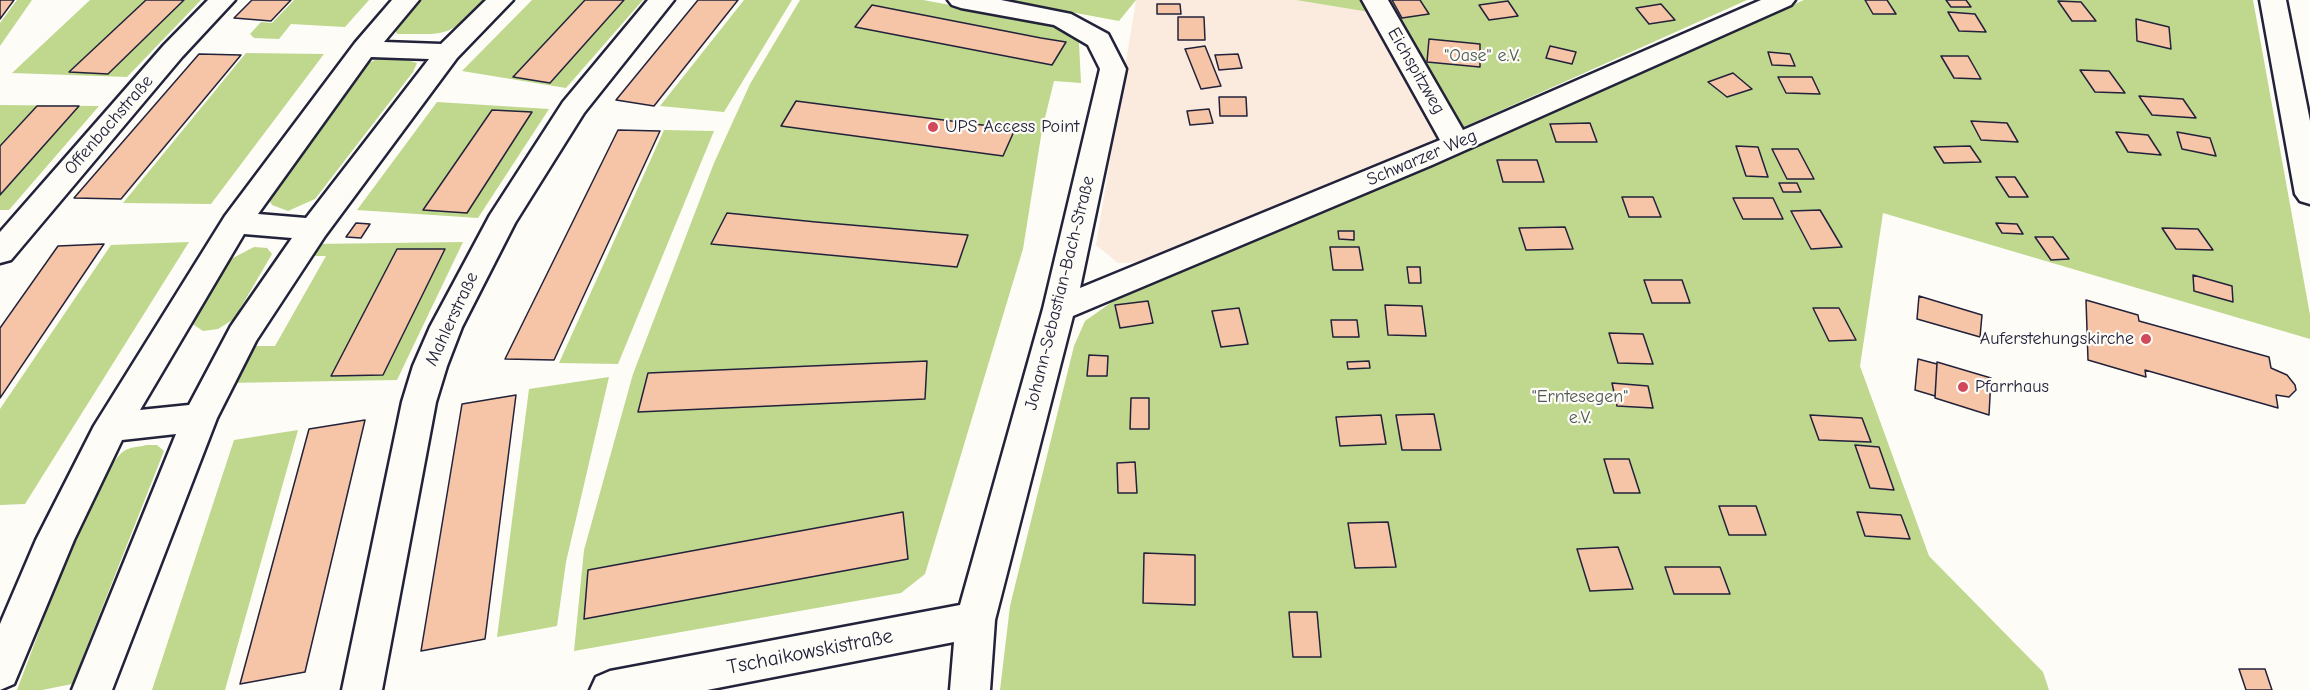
<!DOCTYPE html>
<meta charset="utf-8">
<style>
body{margin:0}
canvas{display:block;background:#fdfcf7}
</style>
<canvas width="2310" height="690"></canvas>
<script>
const context = document.querySelector('canvas').getContext('2d');
context.lineJoin = 'round';
function fillPath(path, color) { context.fillStyle = color; context.fill(path, 'evenodd'); }
function trace(path, color, width, dash) { context.strokeStyle = color; context.lineWidth = width; context.lineCap = dash ? 'butt' : 'round'; context.setLineDash(dash || []); context.stroke(path); }
function drawText(font, color, halo, rows, align = 'center') {
  context.font = font + ' "Comic Neue",sans-serif'; context.lineWidth = 4.5; context.setLineDash([]); context.textBaseline = 'middle'; context.strokeStyle = halo; context.fillStyle = color; for (const [text, x, y, turn = 0] of rows) {
    context.save(); context.translate(x, y); context.rotate((+turn || 0) * Math.PI / 180); context.textAlign = isNaN(turn) ? turn : align; if (halo) context.strokeText(text, 0, 0); context.fillText(text, 0, 0); context.restore();
  }
}
fillPath(new Path2D(`
 M1136,0h160l73,12 76,123 -292,127 -35,1 -22,-18z`), '#fbebdf');
fillPath(new Path2D(`
 M17,0h15l-32,46v-23z
 M90,0h111l-74,77 -115,-4z
 M294,0h75l-24,27 -54,-3 -12,15 -25,-1 -4,-4 11,-12 11,1z
 M415,0h70c-38,38 -36,34 -88,34l-3,-6z
 M532,0h111l-77,88 -104,-17z
 M744,0h48l-68,112 -64,-6z
 M800,0h123l141,26 15,17 2,40 -27,-2 -12,49 -19,119 -98,325 -24,19 -327,58 10,-101 49,-176 81,-211 36,-79z
 M1006,0h130l-17,21z
 M1296,0h66l7,12z
 M1383,0h364l-290,130z
 M1804,0h449l57,315v24l-427,-126 -23,153 69,190 114,116 6,18h-1049l10,-84 64,-260 11,-25 27,-19z
 M246,53l78,1 -113,150 -88,-1z
 M401,58l16,5 -4,9 -98,127 -27,12 -16,-6 -4,-7 95,-132 14,-7z
 M437,102l112,7 -71,109 -121,-8z
 M0,105l99,1 -90,104h-9z
 M664,130l50,1 -96,233 -59,-1z
 M189,242l-164,262 -25,1v-96l111,-164z
 M463,242l-66,138 -170,3 22,-37h26l51,-90h-18l7,-12z
 M254,247l13,1 5,6 -38,65 -16,10 -15,2 -12,-8 40,-64z
 M609,377l-43,185 -9,64 -60,11 32,-248z
 M298,430l-73,260h-73l82,-250z
 M146,445h11l7,6 -92,233 -30,6h-25c16,-39 80,-223 107,-239 5,-4 16,-4 22,-6z`), '#bfd88e');
const building = new Path2D(`
 M0,0h14l-14,19z
 M146,0h38l-76,74 -39,-2z
 M252,0h39l-20,21 -37,-3z
 M585,0h39l-74,83 -37,-6z
 M698,0h40l-84,106 -38,-6z
 M1392,0h28l9,14 -27,4z
 M1865,0h22l9,14h-23z
 M1946,0h20l5,7h-20z
 M1508,1l10,15 -29,4 -10,-15z
 M2058,1l23,1 15,19h-24z
 M1157,4h23l1,10h-24z
 M1661,4l14,16 -26,4 -13,-16z
 M872,5l169,33 25,4 -14,23 -197,-38z
 M1948,12l27,2 11,18 -27,-1z
 M1178,17h26l1,23h-27z
 M2136,19l33,8 2,22 -34,-8z
 M1429,39l51,5v23l-53,-5z
 M1205,46l16,40 -20,3 -16,-40z
 M1550,46l26,6 -4,12 -26,-6z
 M1768,52l22,2 5,12 -23,-1z
 M199,54l42,1 -120,144 -47,-1z
 M1238,54l4,14 -23,2 -4,-15z
 M1941,56h27l13,23 -27,-1z
 M2080,70l29,1 16,22 -30,-1z
 M1733,73l19,16 -25,8 -19,-15z
 M1778,77h34l8,17 -34,-1z
 M2139,96l44,3 13,19 -44,-3z
 M1219,97h27l1,19h-27z
 M796,101l194,25 25,3 -12,27 -222,-30z
 M37,106h42l-79,89v-49z
 M1209,109l4,14 -23,2 -3,-14z
 M492,110l40,2 -65,101 -44,-3z
 M1971,121l36,2 11,19 -37,-2z
 M1590,123l7,19h-41l-6,-18z
 M618,130l42,1 -106,229 -49,-1z
 M2116,132l32,3 13,20 -33,-3z
 M2177,132l33,6 6,18 -34,-7z
 M1736,146l22,1 10,30 -22,-1z
 M1970,146l11,16 -37,1 -10,-16z
 M1772,149h26l16,30h-27z
 M1497,160h40l7,22h-41z
 M1996,177h19l13,20h-19z
 M1779,183h18l4,9h-18z
 M1622,197h31l8,20h-32z
 M1733,198h40l10,21h-40z
 M1820,210l22,37 -31,2 -20,-38z
 M727,213l89,9 152,13 -11,32 -246,-23z
 M356,223l14,1 -9,14 -15,-1z
 M1996,223l21,1 6,10 -21,-1z
 M1565,227l8,22 -47,1 -7,-22z
 M2162,228l36,1 15,21 -37,-1z
 M1338,231h16v9l-15,-1z
 M2035,237h18l16,22 -18,1z
 M104,244l-104,154v-70l58,-82z
 M1330,247h29l4,23h-30z
 M397,249h48l-62,126 -52,1z
 M1407,267h13l1,16h-12z
 M2193,275l39,11 1,16 -39,-11z
 M1644,280h38l8,23h-38z
 M1919,296l63,19 -2,22 -63,-18z
 M2086,300l52,15 1,6 130,36 2,11 16,7 8,10 1,5 -7,7 -13,-2 2,13 -133,-38 1,7 -58,-17z
 M1148,301l5,22 -33,5 -5,-23z
 M1385,305l37,1 4,30 -38,-1z
 M1239,308l9,36 -27,3 -9,-36z
 M1813,308h26l17,32 -27,1z
 M1331,320h26l2,17h-26z
 M1609,333l34,1 10,30 -35,-1z
 M1089,355l19,1 -1,20h-20z
 M1918,359l19,5 -2,32 -20,-6z
 M927,361l-2,38 -287,13 10,-39z
 M1369,361l1,7 -22,1 -1,-7z
 M1937,362l54,16 -2,37 -54,-17z
 M1612,383l36,3 5,22 -36,-2z
 M516,395l-31,244 -64,12 41,-247z
 M1131,398h18v31h-19z
 M1434,414l7,36h-39l-6,-35z
 M1381,415l5,29 -46,2 -4,-29z
 M1810,415l52,3 9,24 -52,-2z
 M365,420l-60,252 -65,12 69,-255z
 M1855,445l24,2 15,43 -24,-2z
 M1604,459h25l11,34h-26z
 M1135,462l2,31h-19l-1,-30z
 M1719,506h37l10,29h-37z
 M903,512l5,47 -324,60 4,-49z
 M1857,512l44,3 9,24 -45,-3z
 M1388,522l8,45 -41,1 -7,-45z
 M1618,547l15,42 -43,2 -13,-42z
 M1144,553l51,2v50l-52,-2z
 M1665,567h55l10,27h-56z
 M1289,612h28l4,45h-28z
 M2239,669h26l7,21h-26z`);
fillPath(building, '#f6c4a6');
trace(building, '#22223b', 1.5);
const minor = new Path2D(`
 M208,0h27l-53,57 -171,203 -11,3v-31l164,-187z
 M392,0h27l-35,42 57,2 45,-44h27l-56,58 -132,178 -69,105 -39,77 -105,272h-40l104,-256 -54,6 -48,100 -60,144 -14,6v-66l36,-84 58,-114 131,-210 130,-173zM371,57l58,2 -123,159 -48,-4zM244,234l48,4 -61,88 -42,79 -49,5z
 M648,0h26l-90,113 -69,110 -53,104 -15,39 -11,36 -54,288h-40l60,-288 11,-36 17,-39 60,-112 73,-113z
 M948,0h53l70,14 37,20 18,35 -46,219 360,-148 -78,-140h26l75,130 298,-130h34l-4,5 -359,160 -359,151 -78,304 -5,70h-40l4,-48 -247,48h-117l6,-13 14,-6 350,-66 83,-296 57,-240 -12,-24 -34,-20 -93,-17 -9,-3z
 M2260,0h26l24,121v83l-10,-3 -5,-7z`);
trace(minor, '#22223b', 5);
fillPath(minor, '#fdfcf7');
for (const [x, y, r, color] of [
 [933,127,6,"#d1495b"],
 [2146,339,6,"#d1495b"],
 [1963,387,6,"#d1495b"]
]) { const dot = new Path2D(); dot.arc(x, y, r, 0, 2 * Math.PI); context.fillStyle = color; context.fill(dot); trace(dot, '#fdfcf7', 2); }
drawText('18px', '#515954', '#fdfcf7', [
 ["\"Oase\" e.V.",1482,56],
 ["\"Erntesegen\"",1580,397],
 ["e.V.",1580,418]
]);
drawText('18px', '#22223b', '#fdfcf7', [
 ["Eichspitzweg",1416,71,60],
 ["Offenbachstraße",109,125,-49],
 ["Schwarzer Weg",1422,158,-23],
 ["Johann-Sebastian-Bach-Straße",1060,293,-76],
 ["Mahlerstraße",452,319,-65]
]);
drawText('18px', '#22223b', '#fdfcf7', [
 ["UPS Access Point",945,127],
 ["Auferstehungskirche",2134,339,"right"],
 ["Pfarrhaus",1975,387]
], 'left');
drawText('21px', '#22223b', '#fdfcf7', [
 ["Tschaikowskistraße",810,652,-11]
]);
</script>
